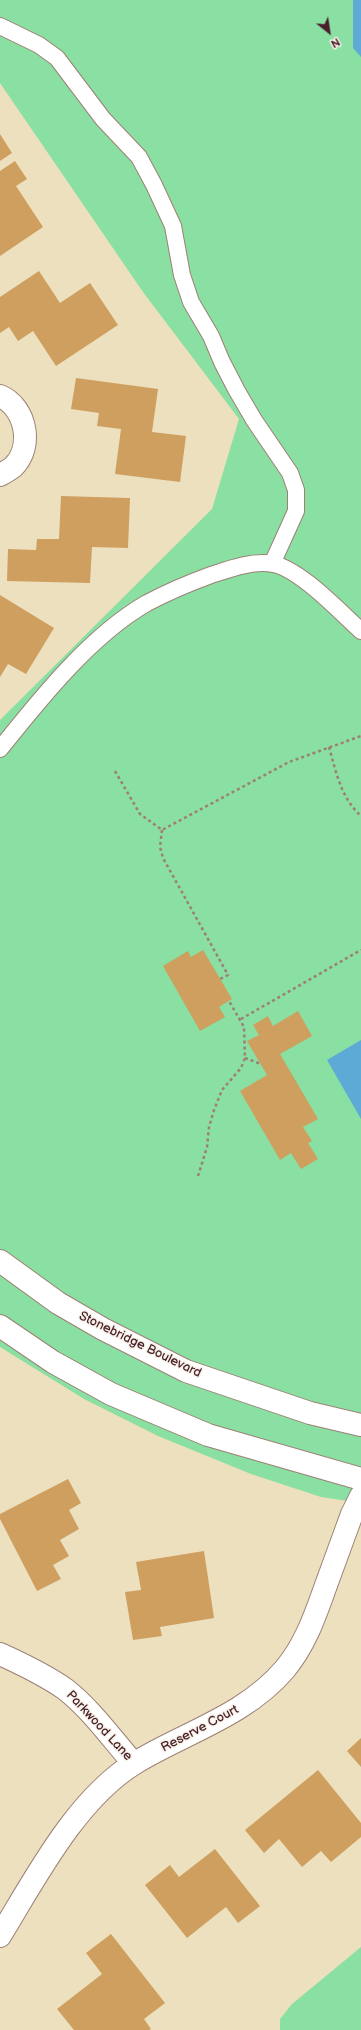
<!DOCTYPE html>
<style>
body{margin:0}
#map{position:relative;width:361px;height:2030px;overflow:hidden;background:#ede0bf;font-family:"Balsamiq Sans",sans-serif}
canvas{display:block}
.north{position:absolute;left:309px;top:12px;width:40px;height:40px;-webkit-text-stroke:3px #f7f3e8;paint-order:stroke;rotate:150deg;font-size:11px;font-weight:700;line-height:16px;text-align:center;color:#4a1f2b}
.north::after{content:'';display:block;margin:auto;width:14px;height:18px;background:#4a1f2b;clip-path:polygon(50% 0,100% 100%,50% 72%,0 100%)}
</style>
<div id="map">
<canvas width="361" height="2030"></canvas>
<div class="north">N</div>
</div>
<script>
const context = document.querySelector('canvas').getContext('2d');
context.lineJoin = 'round';
function fillPath(path, color) { context.fillStyle = color; context.fill(path, 'evenodd'); }
function trace(path, color, width, dash) { context.strokeStyle = color; context.lineWidth = width; context.lineCap = dash ? 'butt' : 'round'; context.setLineDash(dash || []); context.stroke(path); }
function drawText(font, color, halo, rows, align = 'center') {
  context.font = font + ' "Balsamiq Sans",sans-serif'; context.lineWidth = 3; context.setLineDash([]); context.textBaseline = 'middle'; context.strokeStyle = halo; context.fillStyle = color; for (const [text, x, y, turn = 0] of rows) {
    context.save(); context.translate(x, y); context.rotate((+turn || 0) * Math.PI / 180); context.textAlign = isNaN(turn) ? turn : align; if (halo) context.strokeText(text, 0, 0); context.fillText(text, 0, 0); context.restore();
  }
}
fillPath(new Path2D(`
 M0,0h361v1503l-40,-6 -70,-23 -93,-38 -74,-37 -84,-52v-627l212,-211 27,-90 -96,-127 -143,-209z
 M361,1947v83h-81v-11l12,-15z`), '#8adfa2');
fillPath(new Path2D(`
 M353,0h8v57l-8,-9z
 M361,1040v79l-34,-59z`), '#5caad5');
fillPath(new Path2D(`
 M0,134l12,19 -12,8z
 M15,161l12,18 -11,7 27,41 -43,29v-85z
 M39,271l21,32 30,-20 28,42 -62,41 -23,-35 -15,10 -9,-14 -9,6v-36z
 M76,378l82,11 -6,43 34,4 -6,46 -65,-8 6,-45 -24,-3 2,-13 -28,-4z
 M61,496l69,2 -2,50 -36,-1 -2,36 -83,-2 1,-32 28,1 1,-11h22z
 M0,595l54,33 -28,46 -18,-10 -8,13z
 M203,950l29,49 -13,8 6,10 -25,14 -37,-65 25,-15 3,6z
 M298,1011l14,25 -32,18 38,65 -15,8 9,14 -4,2 10,16 -17,10 -10,-16 -11,7 -40,-69 27,-16 -20,-34 12,-6 -6,-10 15,-9 5,10z
 M68,1479l13,24 -12,7 10,19 -19,11 9,16 -16,9 8,14 -24,12 -37,-72v-5z
 M204,1551l10,67 -54,9 2,9 -29,4 -8,-48 16,-2 -5,-28z
 M361,1738v29l-14,-16z
 M318,1770l43,53v14l-30,25 -10,-11 -19,16 -23,-28 -15,14 -19,-23z
 M215,1849l45,57 -22,17 -12,-16 -39,31 -42,-53 25,-20 9,12z
 M111,1934l54,69 -21,16 7,10 -2,1h-75l-17,-21 45,-35 -16,-21z`), '#ce9f5e');
const lane = new Path2D(`
 M0,26l39,19 18,13 46,61 36,38 15,28 19,41 9,49 9,27 20,34 11,26 15,29 17,29 36,53 6,17v21l-24,53
 M0,749c40,-50 91,-114 147,-146 21,-11 42,-20 64,-28 18,-6 43,-15 62,-11 27,5 67,48 88,67`);
const street = new Path2D(`
 M0,396c26,11 34,51 13,71 -4,3 -9,6 -13,8
 M0,1261l58,42 45,26 83,42 124,42 51,12
 M0,1326l53,36 58,32 97,41 153,44
 M0,1654c22,10 45,21 65,35 26,20 47,50 69,75
 M0,1936c35,-57 76,-137 135,-173 51,-31 110,-47 150,-94 20,-24 30,-53 40,-81 9,-25 18,-50 27,-74l9,-18`);
trace(lane, '#9c8075', 18);
trace(street, '#9c8075', 24);
trace(new Path2D(`
 M329,747c7,25 12,51 32,69
 M115,771l25,43 22,16 127,-68 72,-26
 M162,830l-2,17 3,11 65,117 -8,4
 M241,1019l120,-69
 M245,1058l16,6
 M198,1176l9,-29 2,-20 5,-17 8,-20 19,-22 4,-10 -1,-31 -15,-26`), '#9c8075', 2.5, [3, 3]);
trace(lane, '#fff', 16);
trace(street, '#fff', 22);
drawText('13px', '#4a1f2b', '#f7f3e8', [
 ["Stonebridge Boulevard",140,1345,26],
 ["Parkwood Lane",99,1726,47],
 ["Reserve Court",200,1729,-28]
]);
</script>
